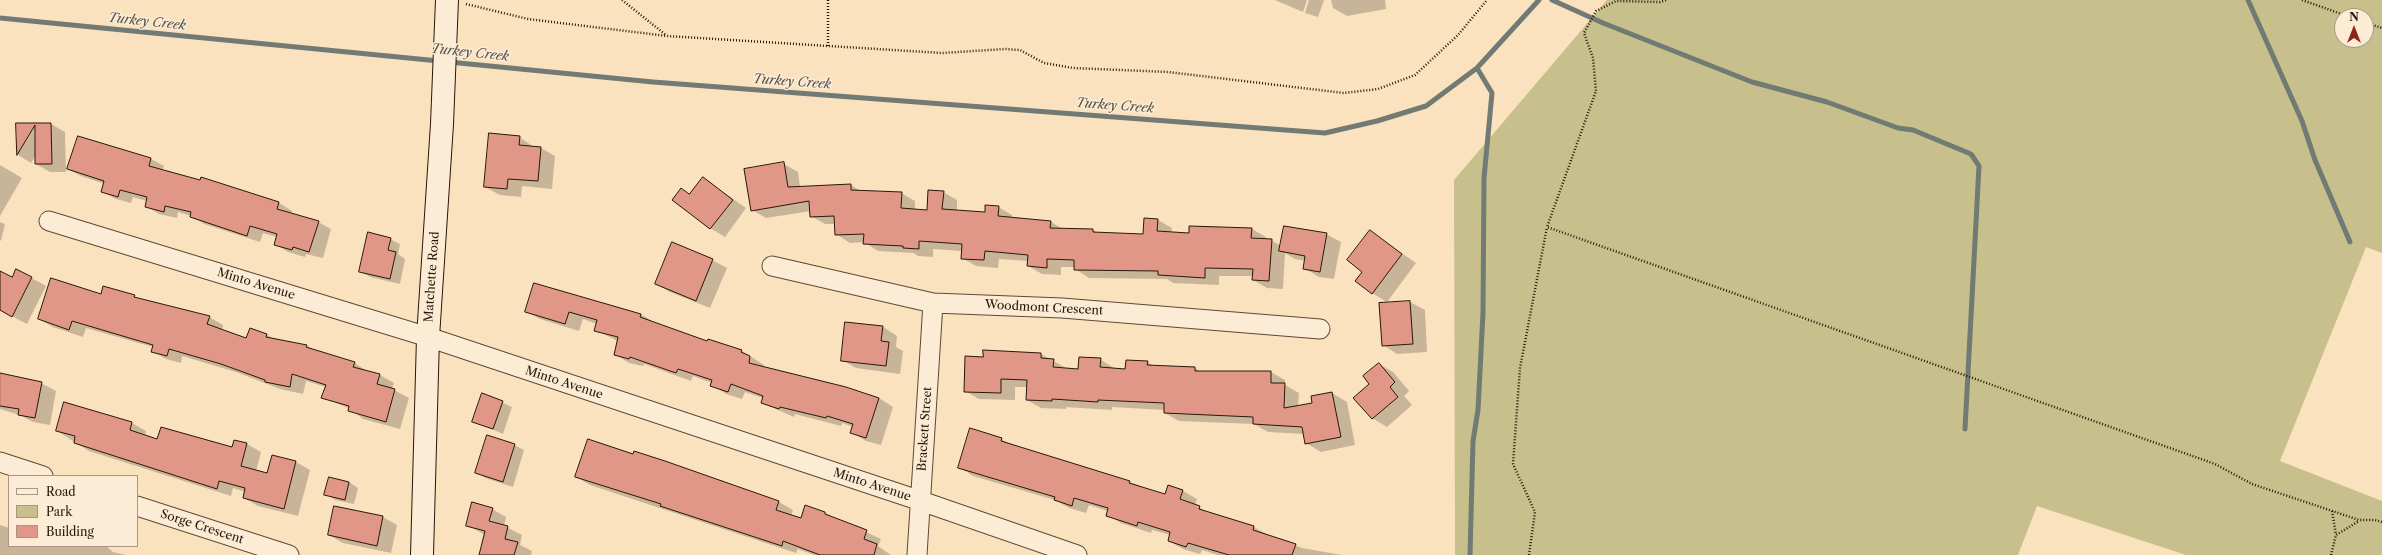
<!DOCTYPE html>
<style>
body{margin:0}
#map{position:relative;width:2382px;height:555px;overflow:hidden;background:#fbe2be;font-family:"Libre Caslon Text",serif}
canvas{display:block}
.legend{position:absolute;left:8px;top:475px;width:130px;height:72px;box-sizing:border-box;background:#fcecd5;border:1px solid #a79683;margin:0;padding:5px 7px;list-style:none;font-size:12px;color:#281609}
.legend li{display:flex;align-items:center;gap:8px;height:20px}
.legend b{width:20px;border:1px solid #a79683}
.north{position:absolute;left:2334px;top:8px;width:40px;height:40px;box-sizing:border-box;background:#fcecd5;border:1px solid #a79683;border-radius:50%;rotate:0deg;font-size:11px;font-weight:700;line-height:16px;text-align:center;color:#281609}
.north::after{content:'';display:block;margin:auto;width:14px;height:18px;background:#8f2418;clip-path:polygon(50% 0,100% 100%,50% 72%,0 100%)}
</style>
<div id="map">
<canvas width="2382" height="555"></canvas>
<ul class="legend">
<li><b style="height:5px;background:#fcecd5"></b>Road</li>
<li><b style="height:11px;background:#c7c08c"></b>Park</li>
<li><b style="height:11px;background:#e09788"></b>Building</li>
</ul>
<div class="north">N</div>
</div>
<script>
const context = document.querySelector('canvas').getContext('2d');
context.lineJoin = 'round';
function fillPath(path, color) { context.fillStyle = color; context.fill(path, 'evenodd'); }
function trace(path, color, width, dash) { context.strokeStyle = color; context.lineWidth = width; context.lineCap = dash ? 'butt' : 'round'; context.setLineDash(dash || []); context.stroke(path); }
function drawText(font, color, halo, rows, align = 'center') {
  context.font = font + ' "Libre Caslon Text",serif'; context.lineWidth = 3; context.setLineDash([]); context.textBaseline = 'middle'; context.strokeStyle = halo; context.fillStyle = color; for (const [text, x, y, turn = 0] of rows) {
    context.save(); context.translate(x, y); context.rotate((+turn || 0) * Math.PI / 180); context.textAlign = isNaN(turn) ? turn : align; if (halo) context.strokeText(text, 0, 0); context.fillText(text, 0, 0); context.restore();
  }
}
fillPath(new Path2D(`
 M1607,0h775v253l-16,-6 -86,214 102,40v54h-196l-149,-49 -19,49h-563l-1,-375zM2342,16h24v24h-24z`), '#c7c08c');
fillPath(new Path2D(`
 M1275,0h32l-4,12z
 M1309,0h15l-6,17 -13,-4z
 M1331,0h54l1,9 -39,7 -14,-8z
 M17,124h34l14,8 1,40h-16l-14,-8v-9l-5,8 -13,-8z
 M519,137l15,10 7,1 14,8 -3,33 -30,-3 -1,11 -21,-2 -15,-8z
 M151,159l13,7 -2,5 117,32 13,8 -1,3 27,8 13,7 -8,29 -17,-4 -1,3 -17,-5 -13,-8 2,-7 -14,-4 -3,9 -56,-18 -13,-8 -13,-4 -1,6 -18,-4 -13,-8 1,-5 -14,-4 -2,6 -15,-4 -13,-7 2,-8 -24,-8 -13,-7z
 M784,164l14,8 2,15 51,-2 11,7 39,1 14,8v9l13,1 15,-19 14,8v11l29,2 12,-6 14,8v4l39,3 12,7 30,1 6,4 45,1 14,-15 14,8 -1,5 19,1 62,-5 14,8 -1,3h6l10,6 45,-12 15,8 -7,37 -15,-2 -15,-9 2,-7 -11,-2 -10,-6 -2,36 -16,-1 -14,-8v-4h-34v9l-46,-2 -6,-4 -78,-1 -14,-9v-2h-14v8l-19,-1 -14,-8v-5l-29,-2 -1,9 -22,-2 -14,-8v-7l-29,-2v8l-15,-1 -4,-3 -36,-2 -14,-9 -14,1 -14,-9v-10h-11l-14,-8v-5l-45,7 -14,-8z
 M0,165l22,13 -22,38z
 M703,178l43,30 -21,29 -15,-9 -20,-33z
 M0,222l5,2 -4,17 -1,-1z
 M1370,231l46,32 -29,39 -15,-9 -8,-21z
 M390,239l10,5 -2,10 7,5 -5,25 -30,-7 -10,-6z
 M712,260l15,8 -17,40 -40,-16 -14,-8z
 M17,270l29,16 -19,38 -27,-14v-38l13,6z
 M534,284l107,30 14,9 53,20 1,-3 33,11 22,14v3l115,30 14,9 -12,38 -15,-4 -15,-9 2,-5 -11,-4 -1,3 -46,-12 -1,3 -32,-14 1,-5 -18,-6 -3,7 -16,-5 -14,-9v-2l-19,-7 -2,5 -47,-17 -1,2 -14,-3 -14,-9 3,-13 -23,-11 2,-6 -14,-5 -4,12 -39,-12 -14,-8z
 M104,287l37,13 68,17 14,8 -1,5 24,9 21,-4 7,4 33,7 9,5 39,12 13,9 12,3 14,8 -2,6 17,9 -9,31 -37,-10 -13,-10 -27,-12 3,-10 -20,-6 -3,13 -23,-5 -44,-17 -54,-16 -1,7 -15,-4 -14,-8 1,-4 -67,-19 -3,9 -30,-10 -14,-8 63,-23z
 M1410,302l15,8 2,42 -30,2 -14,-9 -3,-41z
 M883,327l14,9 -1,11 7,4 -3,23 -44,-6 -14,-8z
 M984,351l57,3 27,15 11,1 21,-11 15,10 11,1 21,-8 7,4 41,2 7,4h69l14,8v5l14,8 -1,14 16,-3 18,-11 15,9 8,43 -34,7 -15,-9 -2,-9 -36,-2 -14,-8 -75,-3 -14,-8v-3l-53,-3v3l-46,-3v2l-25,-1 -14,-8 1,-13h-13v13l-36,-1 -14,-8 19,-33z
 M1379,364l14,8 16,19 -5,5 8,9 -25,22 -15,-9 -1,-34z
 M0,374l41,9 15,8 -6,34 -17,-3 -13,-7 -20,-6z
 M483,394l29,13 -9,27 -30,-13z
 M132,423l14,8 -1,5 13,4 75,9 2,-8 12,3 14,8 -5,19 12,3 28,-12 14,8 -12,46 -40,-10 -14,-8 2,-6 -13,-4 -2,8 -142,-45 -32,-20z
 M1001,439l13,7 116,36 36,14 3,-9 14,4 14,8 -2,6 18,10 41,12 14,8 34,13 40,7h-124l-16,-5 -2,4 -17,-5 -14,-8 2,-6 -19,-5 -1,3 -30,-10 -14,-8 1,-4 -19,-6 -3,8 -17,-5 -14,-8 -82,-24 -14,-9z
 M514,445l10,5 -11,37 -28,-9 -9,-6z
 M634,455l31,7 114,40 14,8 -2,6 10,3 5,-13 19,7 56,26 -3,7 13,9h-77l-16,-6 -2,4 -206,-68 -14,-8z
 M349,482l9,6 -4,16 -19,-4 -9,-6z
 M492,509l14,8 -2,9 18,9 -2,10 12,6 -1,4h-51l5,-20 -18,-10z
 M383,517l14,8 -6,28 -48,-10 -14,-8z
 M0,525l9,3v18h97l7,6 13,3h-126z`), '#0003');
trace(new Path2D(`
 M1552,0l51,23 149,59 75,20 71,26 15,2 58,24 8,12 -14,263
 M2248,0l54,121 13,39 35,82
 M0,18l439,43
 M449,62l204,20 672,51 52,-12 49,-15 51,-38 62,-68
 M1470,555l3,-114 5,-31 5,-97 1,-135 8,-85 -15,-25`), '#717a73', 5);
const building = new Path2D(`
 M16,123h35l1,41h-17v-39l-18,30z
 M489,133l31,3 -1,9 22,2 -3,34 -30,-2 -1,10 -23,-2z
 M78,136l73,22 -2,8 51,14 1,-3 78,25 -2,7 42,12 -10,31 -16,-5 -1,3 -18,-5 3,-11 -27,-8 -3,10 -57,-19 1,-5 -26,-6 -1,6 -19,-5 2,-10 -27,-7 -2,7 -17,-5 3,-11 -37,-12z
 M784,162l4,25 63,-3v6l51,2 -1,16 26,2 1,-20 16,1 -2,18 43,3v-7l14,1 -1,10 53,5 -1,7 43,1v3l50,2 1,-16 14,1 -1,12 32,2v-7l63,2 -1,10 21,1 -3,42 -17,-1 1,-11 -48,-1v10l-47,-3v-4l-84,-1v-10l-27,-1v9l-20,-2 1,-11 -43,-4 -1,9 -23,-1 1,-15 -43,-3v8l-16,-1v-2l-40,-2 1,-10 -29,1 -1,-19 -24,1 -1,-16 -58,10 -7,-42z
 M703,177l30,23 -23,29 -38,-29 9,-12 8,6z
 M1284,226l43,7 -7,39 -17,-3 2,-13 -26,-5z
 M1370,230l32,24 -30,40 -17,-13 7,-9 -15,-12z
 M368,232l23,6 -3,12 8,2 -6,27 -31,-7z
 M672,242l41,17 -17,42 -41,-17z
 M16,269l16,8 -20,40 -12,-7v-39l12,6z
 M51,278l50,16 2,-8 32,9 -1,2 76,19 -3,8 39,14 4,-10 17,6 -1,3 41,8 -1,2 49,15 -2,5 27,7 -3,10 18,5 -9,33 -38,-11 1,-5 -28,-8 5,-13 -34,-11 -2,13 -25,-5v-2l-44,-16 -52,-15 -2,7 -16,-4 2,-7 -81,-24 -3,9 -31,-11z
 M534,283l107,31 -1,3 67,24 1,-2 34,11 -1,2 9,4 -1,7 97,24 33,11 -13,40 -16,-5 3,-9 -26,-8 -1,2 -46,-11 -1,2 -18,-6 2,-7 -32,-12 -3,8 -18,-6 2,-6 -34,-11 -2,4 -46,-16 -1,2 -15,-4 4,-18 -24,-6 3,-11 -28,-8 -4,12 -40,-12z
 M1410,301l3,43 -31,2 -3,-43z
 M845,322l38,4 -2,15 8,1 -3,24 -45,-5z
 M983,350l58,3v5l13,1 -1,8 25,2 1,-12 22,1 -1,9 25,2 1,-9 22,1 -1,4 48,2v4h76v12h14l-1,25 28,-5 -1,-7 21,-4 9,45 -36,7 -3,-17 -49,-3v-7l-89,-4v-10l-66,-3v2l-46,-3v2l-26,-1 1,-20 -26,-1v14l-37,-1 1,-36 18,1z
 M1379,363l16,19 -5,5 8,10 -26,22 -19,-21 16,-14 -6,-8z
 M0,373l42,9 -7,36 -17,-3 1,-6 -19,-3z
 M482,393l21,8 -10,28 -21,-7z
 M64,402l68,20 -2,8 27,9 4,-12 71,20 2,-7 13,3 -6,23 26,7 5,-18 24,6 -12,48 -41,-11 2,-10 -26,-7 -2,8 -143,-46 1,-7 -19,-5z
 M970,428l32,10 -1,3 129,40 -1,2 36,11 3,-9 15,5 -3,9 20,7 -1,3 55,17 -1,4 43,14 -4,11h-63l-41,-12 -2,4 -18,-6 2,-9 -32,-10 -1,4 -31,-10 2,-8 -34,-10 -2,8 -18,-6 1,-3 -97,-29z
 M487,435l28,9 -12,38 -28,-9z
 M588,439l45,15 1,-3 31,10 114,40 -3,9 25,8 4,-13 20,7v2l42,16 -3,9 13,5 -3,11h-54l-37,-14 -1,5 -122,-40 1,-2 -86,-27z
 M329,477l20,5 -4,18 -21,-5z
 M472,502l21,6 -4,13 19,5 -3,13 13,3 -4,13h-35l6,-24 -19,-5z
 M334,506l49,10 -6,30 -49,-11z`);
fillPath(building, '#e09788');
trace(building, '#281609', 1);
const street = new Path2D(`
 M49,221l379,116 493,164 156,54
 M772,266l161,37 129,5 258,21
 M0,462l43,14
 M137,506l152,49
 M917,555l16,-252`);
const secondary = new Path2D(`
 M422,555l6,-218 14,-213 5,-124`);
trace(street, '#5d4936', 21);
trace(secondary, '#281609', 24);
trace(new Path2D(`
 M622,0l44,35
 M828,0v47
 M1666,0l-6,2 -44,-1 -20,10 -12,22 9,25 3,33 -49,136 668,237 37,20 107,36h16l7,2
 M2302,0l45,16
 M466,4l62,15 139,17 275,17 63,-4 15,1 24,13 29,5 95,4 176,21 34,-4 37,-14 43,-40 29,-35
 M2366,23l16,5
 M2332,511l4,24
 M1529,555l6,-43 -22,-48 7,-96 27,-141
 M2331,555l5,-20 23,-14`), '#281609', 2.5, [1, 2]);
trace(street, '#fcecd5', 19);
trace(secondary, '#fcecd5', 22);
drawText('12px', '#281609', '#fcecd5', [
 ["Matchette Road",432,277,-86],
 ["Minto Avenue",256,284,17],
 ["Woodmont Crescent",1044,308,3],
 ["Minto Avenue",564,383,18],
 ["Brackett Street",925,429,-86],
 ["Minto Avenue",872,485,18],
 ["Sorge Crescent",202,527,18]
]);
drawText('italic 13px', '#525047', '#fcecd5', [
 ["Turkey Creek",147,22,6],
 ["Turkey Creek",470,53,6],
 ["Turkey Creek",792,82,4],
 ["Turkey Creek",1115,106,4]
]);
</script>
